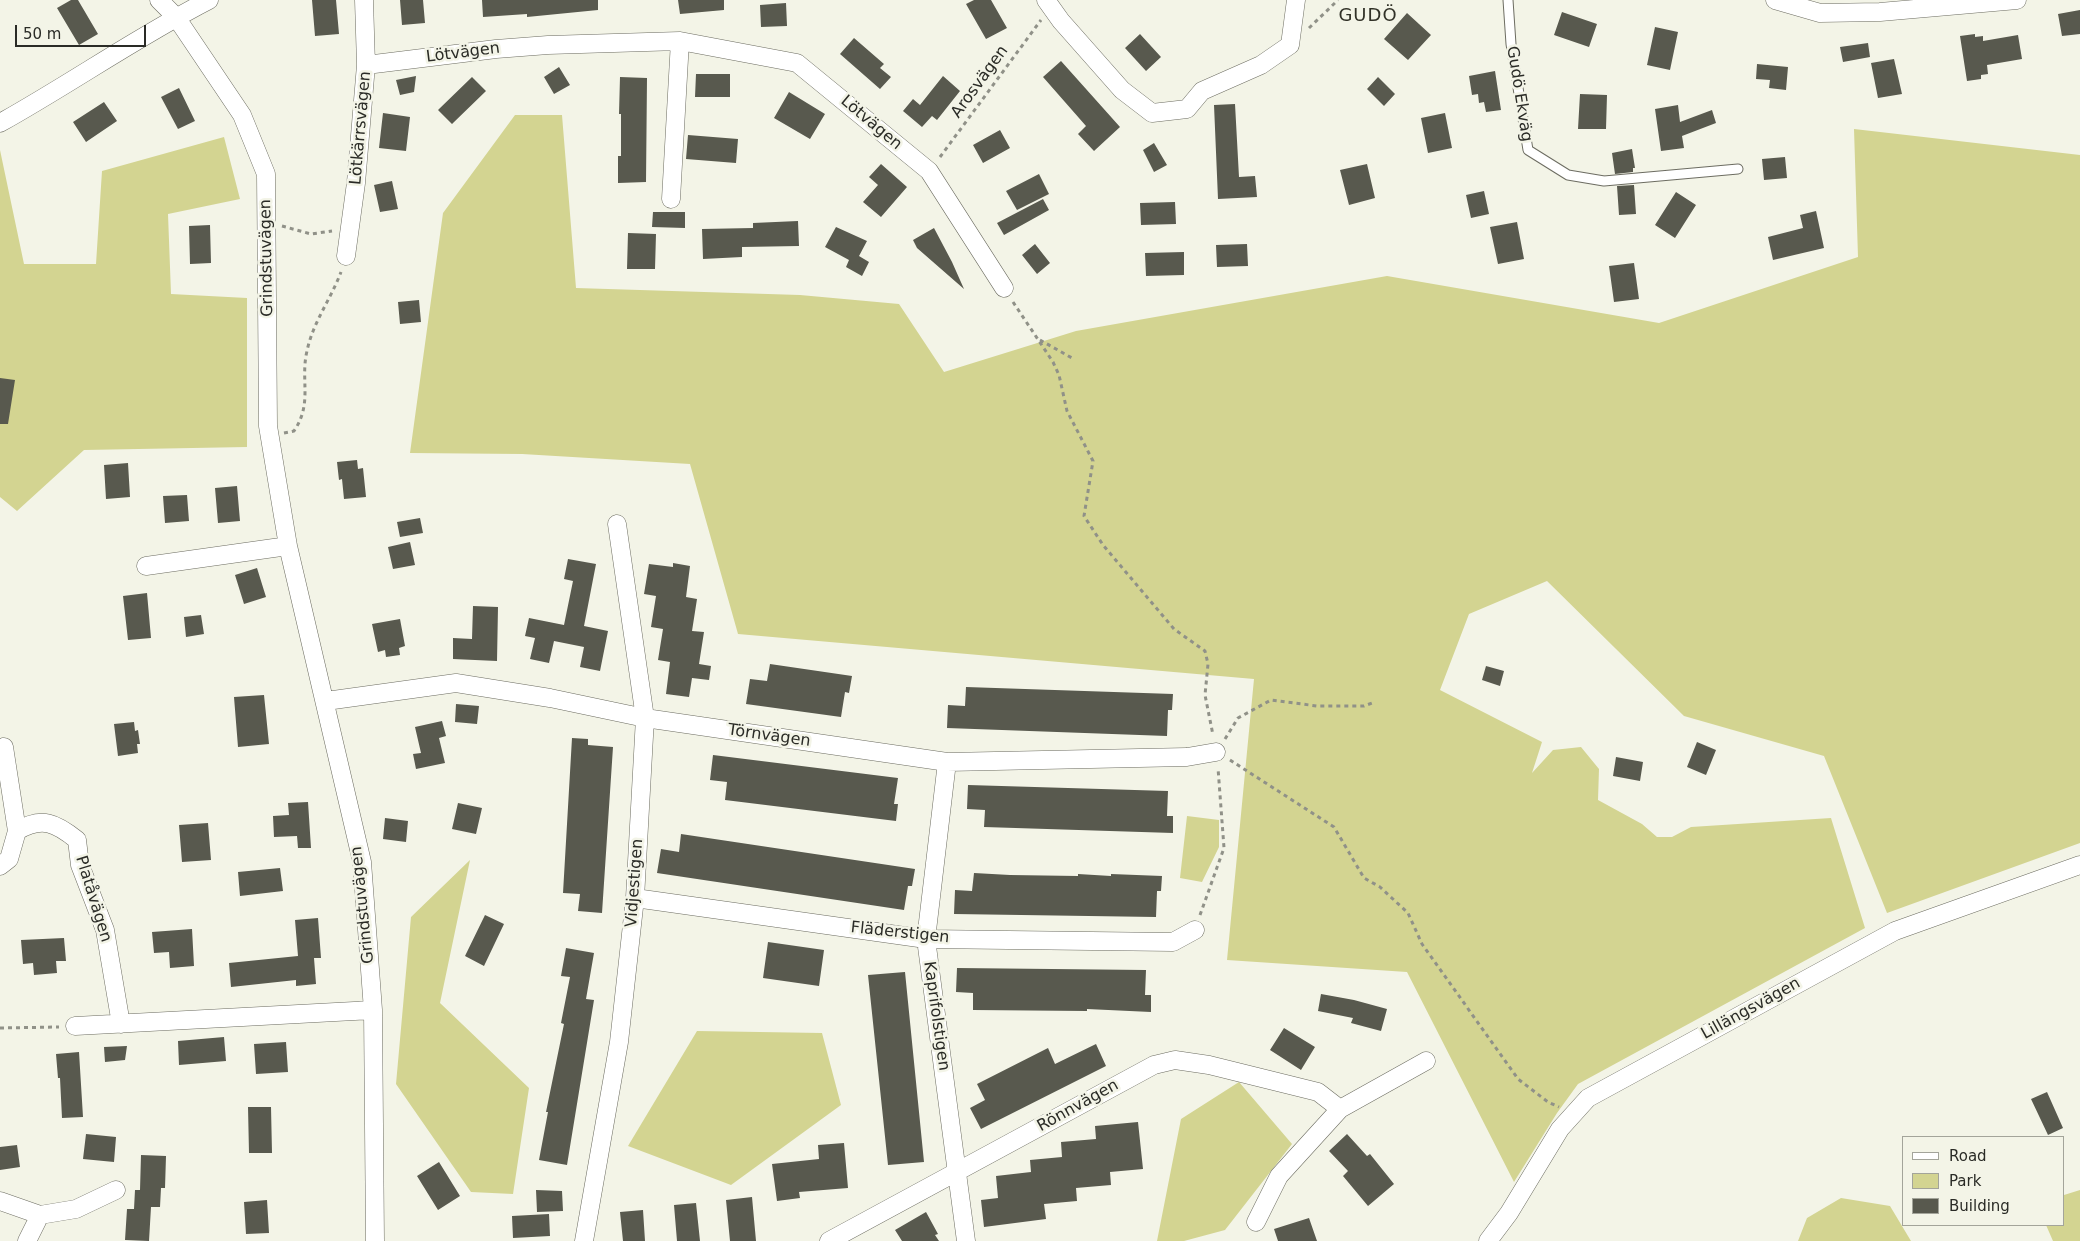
<!DOCTYPE html>
<meta charset="utf-8">
<style>
body{margin:0}
#map{position:relative;width:2080px;height:1241px;overflow:hidden;background:#f3f4e7;font-family:"DejaVu Sans",sans-serif}
canvas{display:block}
.legend{position:absolute;left:1902px;top:1136px;width:162px;height:90px;box-sizing:border-box;background:#f3f4e7;border:1px solid #a3a49a;margin:0;padding:6px 9px;list-style:none;font-size:15px;color:#2a2b26}
.legend li{display:flex;align-items:center;gap:10px;height:25px}
.legend b{width:25px;border:1px solid #a3a49a}
.scale{position:absolute;left:15px;top:25px;width:131px;height:22px;box-sizing:border-box;border:2px solid #2a2b26;border-top:0;padding-left:6px;font-size:15px;line-height:18px;white-space:nowrap;color:#2a2b26;-webkit-text-stroke:4px #f3f4e7;paint-order:stroke}
</style>
<div id="map">
<canvas width="2080" height="1241"></canvas>
<ul class="legend">
<li><b style="height:6px;background:#fff"></b>Road</li>
<li><b style="height:14px;background:#d3d491"></b>Park</li>
<li><b style="height:14px;background:#58594e"></b>Building</li>
</ul>
<div class="scale">50 m</div>
</div>
<script>
const context = document.querySelector('canvas').getContext('2d');
context.lineJoin = 'round';
function fillPath(path, color) { context.fillStyle = color; context.fill(path, 'evenodd'); }
function trace(path, color, width, dash) { context.strokeStyle = color; context.lineWidth = width; context.lineCap = dash ? 'butt' : 'round'; context.setLineDash(dash || []); context.stroke(path); }
function drawText(font, color, halo, rows, align = 'center') {
  context.font = font + ' "DejaVu Sans",sans-serif'; context.lineWidth = 5; context.setLineDash([]); context.textBaseline = 'middle'; context.strokeStyle = halo; context.fillStyle = color; for (const [text, x, y, turn = 0] of rows) {
    context.save(); context.translate(x, y); context.rotate((+turn || 0) * Math.PI / 180); context.textAlign = isNaN(turn) ? turn : align; if (halo) context.strokeText(text, 0, 0); context.fillText(text, 0, 0); context.restore();
  }
}
fillPath(new Path2D(`
 M515,115h47l14,173 224,7 99,9 45,68 132,-41 311,-55 272,47 199,-66 -4,-128 226,26v688l-193,70 -63,-157 -140,-40 -137,-135 -78,33 -29,76 102,52 -10,31 21,-23 28,-3 18,22 -1,31 44,24 15,13h15l19,-10 140,-9 34,110 -287,156 -21,29 -43,69 -107,-210 -180,-12 27,-281 -516,-45 -48,-170 -168,-10 -112,-1 33,-240z
 M224,137l16,62 -72,15 3,80 76,4v149l-163,3 -67,61 -17,-14v-347l24,114h72l6,-93z
 M1187,816l32,4v27l-17,35 -22,-4z
 M470,860l-30,143 89,85 -16,106 -42,-2 -75,-108 15,-167z
 M697,1031l125,2 19,72 -110,80 -103,-39z
 M1239,1082l53,62 -67,86 -41,11h-27l24,-122z
 M2080,1190v51h-27l-7,-16h18v-30z
 M1841,1198l49,8 21,35h-113l9,-23z`), '#d3d491');
fillPath(new Path2D(`
 M71,0h7l20,34 -19,11 -22,-37z
 M312,0h24l3,34 -24,2z
 M400,0h23l2,23 -23,2z
 M482,0h116v10l-71,7v-3l-44,3z
 M678,0h46v10l-44,4z
 M974,0h17l16,28 -21,11 -20,-35z
 M786,3l1,23 -26,1 -1,-22z
 M2080,10v24l-18,2 -4,-22z
 M1562,12l35,12 -8,23 -35,-12z
 M1407,13l24,22 -23,25 -24,-21z
 M1655,27l23,5 -8,38 -23,-5z
 M1140,34l21,23 -15,14 -21,-23z
 M1975,34v3l8,-1v5l35,-6 4,24 -35,6 1,9 -7,1v4l-14,2 -7,-45z
 M854,38l30,26 -4,4 11,9 -11,12 -40,-35z
 M1868,43l2,14 -27,5 -3,-15z
 M1894,59l8,35 -24,4 -7,-35z
 M1061,61l59,66 -26,24 -16,-17 8,-8 -43,-49z
 M1757,64l31,3 -2,23 -17,-2 1,-8 -14,-1z
 M559,67l11,18 -16,9 -10,-17z
 M1495,71l6,39 -15,2 -2,-10 -5,1 -1,-9 -6,1 -3,-19z
 M696,74h34v23h-35z
 M416,76l-2,16 -14,3 -4,-15z
 M943,76l17,15 -23,29 -5,-4 -10,11 -19,-16 10,-12 7,6z
 M472,77l14,14 -34,33 -14,-14z
 M620,77l27,1 -1,104 -28,1v-27h3v-42h-2z
 M1378,77l17,17 -11,12 -17,-17z
 M179,88l16,33 -17,8 -17,-32z
 M789,92l36,22 -15,25 -36,-21z
 M1580,94l27,1 -1,34h-28z
 M104,102l13,19 -31,21 -13,-20z
 M1235,104l4,73 16,-1 2,21 -39,2 -4,-94z
 M1678,105l2,17 32,-12 4,13 -34,13 2,12 -23,3 -6,-42z
 M383,113l27,4 -4,34 -27,-3z
 M1445,113l7,35 -24,5 -7,-35z
 M1000,130l10,18 -27,15 -10,-18z
 M688,135l50,4 -2,24 -50,-4z
 M1154,143l13,22 -13,7 -11,-22z
 M1632,149l3,19h-2v4l-18,2 -3,-21z
 M1785,157l2,21 -23,2 -2,-21z
 M881,164l26,23 -26,30 -18,-15 15,-17 -9,-8z
 M1367,164l8,34 -26,7 -9,-35z
 M1039,174l10,20 -32,16 -11,-19z
 M392,181l6,28 -18,3 -6,-27z
 M1634,185l2,29 -17,1 -2,-29z
 M1484,191l5,23 -18,4 -5,-23z
 M1676,192l20,13 -21,33 -20,-13z
 M1043,199l6,11 -45,25 -7,-12z
 M1175,202l1,22 -35,1 -1,-22z
 M1816,211l8,37 -51,12 -5,-23 35,-9 -3,-13z
 M653,212h32v16l-33,-1z
 M798,221l1,25 -57,1v10l-39,2 -1,-30 51,-1v-5z
 M1517,222l7,37 -26,5 -8,-37z
 M210,225l1,38 -21,1 -1,-38z
 M836,227l31,14 -8,15 10,6 -7,14 -16,-9 3,-7 -24,-13z
 M934,228l18,34 12,27 -47,-41 -4,-8z
 M628,233l28,1 -1,35h-28z
 M1035,244l15,19 -13,11 -15,-19z
 M1247,244l1,22 -31,1 -1,-22z
 M1184,252v23l-38,1 -1,-23z
 M1634,263l5,36 -25,3 -5,-36z
 M419,300l2,22 -21,2 -2,-22z
 M0,378l15,2 -7,44h-8z
 M357,460l1,9 5,-1 3,29 -22,2 -2,-20 -3,1 -2,-18z
 M128,463l2,34 -24,2 -2,-34z
 M237,486l3,35 -22,2 -3,-35z
 M187,495l2,26 -24,2 -2,-27z
 M420,518l3,15 -23,4 -3,-15z
 M410,542l5,23 -22,4 -5,-22z
 M568,559l28,5 -12,62 24,5 -8,40 -20,-4 4,-20 -30,-6 -5,22 -19,-4 5,-21 -10,-2 4,-18 35,7 9,-44 -9,-2z
 M673,563l17,3 -4,31 11,2 -5,32 12,1 -5,32 12,2 -2,14 -17,-2 -3,19 -23,-3 4,-32 -12,-2 5,-31 -12,-2 5,-31 -12,-2 5,-30 24,3z
 M257,568l9,29 -22,7 -9,-29z
 M147,593l4,45 -23,2 -5,-44z
 M473,606l25,1 -1,54 -44,-2v-21l19,1z
 M201,615l3,19 -18,3 -2,-20z
 M400,619l5,27 -6,2 1,7 -14,2 -1,-7 -7,2 -6,-28z
 M770,664l82,12 -3,17 -4,-1 -4,25 -95,-13 4,-25 17,2z
 M1486,666l18,5 -4,15 -18,-6z
 M966,687l207,7 -1,16h-4l-1,26 -220,-8 1,-23 17,1z
 M264,695l5,49 -31,3 -4,-50z
 M456,704l23,2 -2,18 -22,-2z
 M442,721l4,15 -7,2 6,25 -29,6 -3,-15 8,-1 -6,-26z
 M134,722l1,9 3,-1 2,14h-3l1,9 -20,3 -4,-32z
 M572,738l16,1v6l25,2 -11,166 -24,-2 2,-17 -17,-1z
 M1697,742l19,8 -10,25 -19,-8z
 M713,755l185,23 -4,26h4l-2,17 -171,-21 2,-18 -17,-2z
 M1616,757l27,5 -3,19 -27,-5z
 M968,785l200,6 -1,25h6v17l-189,-6 1,-17 -18,-1z
 M308,802l3,46h-13l-1,-12 -23,1 -1,-21 16,-1 -1,-12z
 M458,803l24,5 -6,26 -24,-5z
 M385,818l23,3 -2,21 -23,-3z
 M208,823l3,37 -29,2 -3,-37z
 M681,834l234,35 -3,17h-4l-4,24 -247,-37 4,-24 18,3z
 M280,868l3,23 -43,5 -2,-24z
 M974,873l36,2 68,1v-2l33,2v-2l51,2 -1,15h-4l-1,26 -202,-3 1,-24 17,1z
 M485,915l19,9 -20,42 -19,-10z
 M318,918l3,40h-7l2,26 -20,2v-6l-65,7 -2,-24 69,-7 -3,-36z
 M192,929l2,37 -24,2 -1,-16 -15,1 -2,-21z
 M64,938l2,23h-10l1,12 -23,2 -1,-12 -10,1 -2,-24z
 M768,942l56,8 -5,36 -56,-8z
 M566,948l28,5 -8,46 8,1 -27,165 -28,-5 9,-48h-2l18,-88 -3,-1 9,-46 -9,-1z
 M957,968l189,2 -1,25h6v17l-64,-3v2l-114,-1v-17l-17,-1z
 M905,972l19,190 -36,3 -20,-190z
 M1321,994l33,6 33,9 -6,22 -30,-8 2,-5 -35,-7z
 M1284,1028l31,19 -14,23 -31,-20z
 M224,1037l2,24 -47,4 -1,-24z
 M286,1042l2,30 -32,2 -2,-30z
 M1096,1044l10,22 -125,63 -11,-21 15,-8 -8,-16 71,-36 7,16z
 M127,1046l-2,14 -20,2 -1,-15z
 M79,1052l4,65 -21,1 -2,-40h-2l-2,-24z
 M2047,1092l16,36 -15,7 -17,-36z
 M248,1107h23l1,46h-23z
 M1138,1122l5,47 -33,3 1,13 -35,3 1,13 -33,3 2,15 -62,8 -3,-27 17,-2 -2,-22 35,-4 -1,-12 32,-3 -1,-15 35,-3 -1,-13z
 M86,1134l30,3 -2,25 -31,-3z
 M1347,1134l20,22 3,-2 24,30 -26,22 -25,-30 5,-5 -19,-20z
 M844,1143l4,45 -49,4 1,6 -23,3 -5,-37 47,-5 -1,-14z
 M17,1145l3,22 -20,3v-23z
 M141,1155l25,1 -1,32h-4l-1,19h-9l-2,34 -24,-1 2,-31h7l1,-19h5z
 M439,1162l21,34 -22,14 -21,-34z
 M536,1190l26,1 1,20 -26,1z
 M752,1197l4,44h-26l-4,-41z
 M267,1200l2,33 -23,1 -2,-32z
 M696,1203l4,38h-23l-3,-36z
 M643,1210l2,31h-22l-3,-29z
 M926,1212l12,22 -3,1 4,6h-37l-7,-11z
 M549,1214l1,22 -37,2 -1,-22z
 M1309,1218l8,23h-39l-4,-12z`), '#58594e');
const service = new Path2D(`
 M1508,0l3,44 17,106 40,25 36,6 134,-12`);
const minor = new Path2D(`
 M159,0l17,17 66,98 24,59 2,252 20,120 74,316 11,148 2,231
 M1046,0l15,21 61,69 30,23 35,-4 15,-18 59,-26 29,-20 6,-45
 M1775,0l45,13 60,-1 137,-12
 M366,65l130,-16 52,-4 132,-4 117,22 132,108 75,117
 M0,123c70,-39 137,-86 209,-123
 M671,199l9,-158
 M346,256l10,-73 10,-118 -2,-65
 M146,566l142,-20
 M326,701l130,-18 94,15 95,20 302,44 240,-5 29,-5
 M947,762l-21,177 40,302
 M17,831c25,-15 39,-8 60,9l3,25 25,65 16,94
 M0,866l9,-7 8,-28 -13,-84
 M635,898l291,41 247,3 22,-12
 M75,1026l298,-16
 M0,1201l40,14 36,-6 40,-19
 M1256,1222l23,-46 61,-67
 M27,1241l13,-26
 M584,1241l35,-199 16,-144 10,-180 -28,-194
 M829,1241l325,-176 21,-5 34,5 109,27 22,17 86,-48
 M1488,1241l21,-28 51,-84 28,-31 307,-167 185,-66`);
trace(service, '#6c6c61', 11);
trace(minor, '#6c6c61', 19);
trace(new Path2D(`
 M1309,28l29,-28
 M940,157l101,-137
 M282,226l29,8 21,-3
 M1013,302l40,60 6,13 8,36 26,50 -9,55 19,29 71,84 31,22 3,13 -3,31 8,40
 M1040,340l32,18
 M284,433l10,-2c19,-28 6,-51 13,-80 6,-29 24,-52 34,-79
 M1225,739l13,-21 33,-18 46,6h47l8,-3
 M1230,760l104,67 30,51 16,9 28,26 14,31 96,135 30,23 11,5
 M1200,915l24,-67 -6,-80
 M0,1028l59,-1`), '#909188', 3, [4, 4]);
trace(service, '#fff', 9);
trace(minor, '#fff', 18);
drawText('16px', '#2a2b26', '#f3f4e7', [
 ["Lötvägen",463,53,-7],
 ["Arosvägen",980,82,-54],
 ["Gudö Ekväg",1519,94,81],
 ["Lötvägen",871,123,40],
 ["Lötkärrsvägen",361,128,-85],
 ["Grindstuvägen",267,258,-91],
 ["Törnvägen",769,736,8],
 ["Vidjestigen",635,883,-86],
 ["Platåvägen",93,899,73],
 ["Grindstuvägen",363,905,-96],
 ["Fläderstigen",900,933,6],
 ["Lillängsvägen",1751,1009,-29],
 ["Kaprifolstigen",936,1016,82],
 ["Rönnvägen",1078,1106,-29]
]);
context.letterSpacing = '1px';
drawText('18px', '#313127', '#f3f4e7', [
 ["GUDÖ",1368,16]
]);
context.letterSpacing = '0px';
</script>
